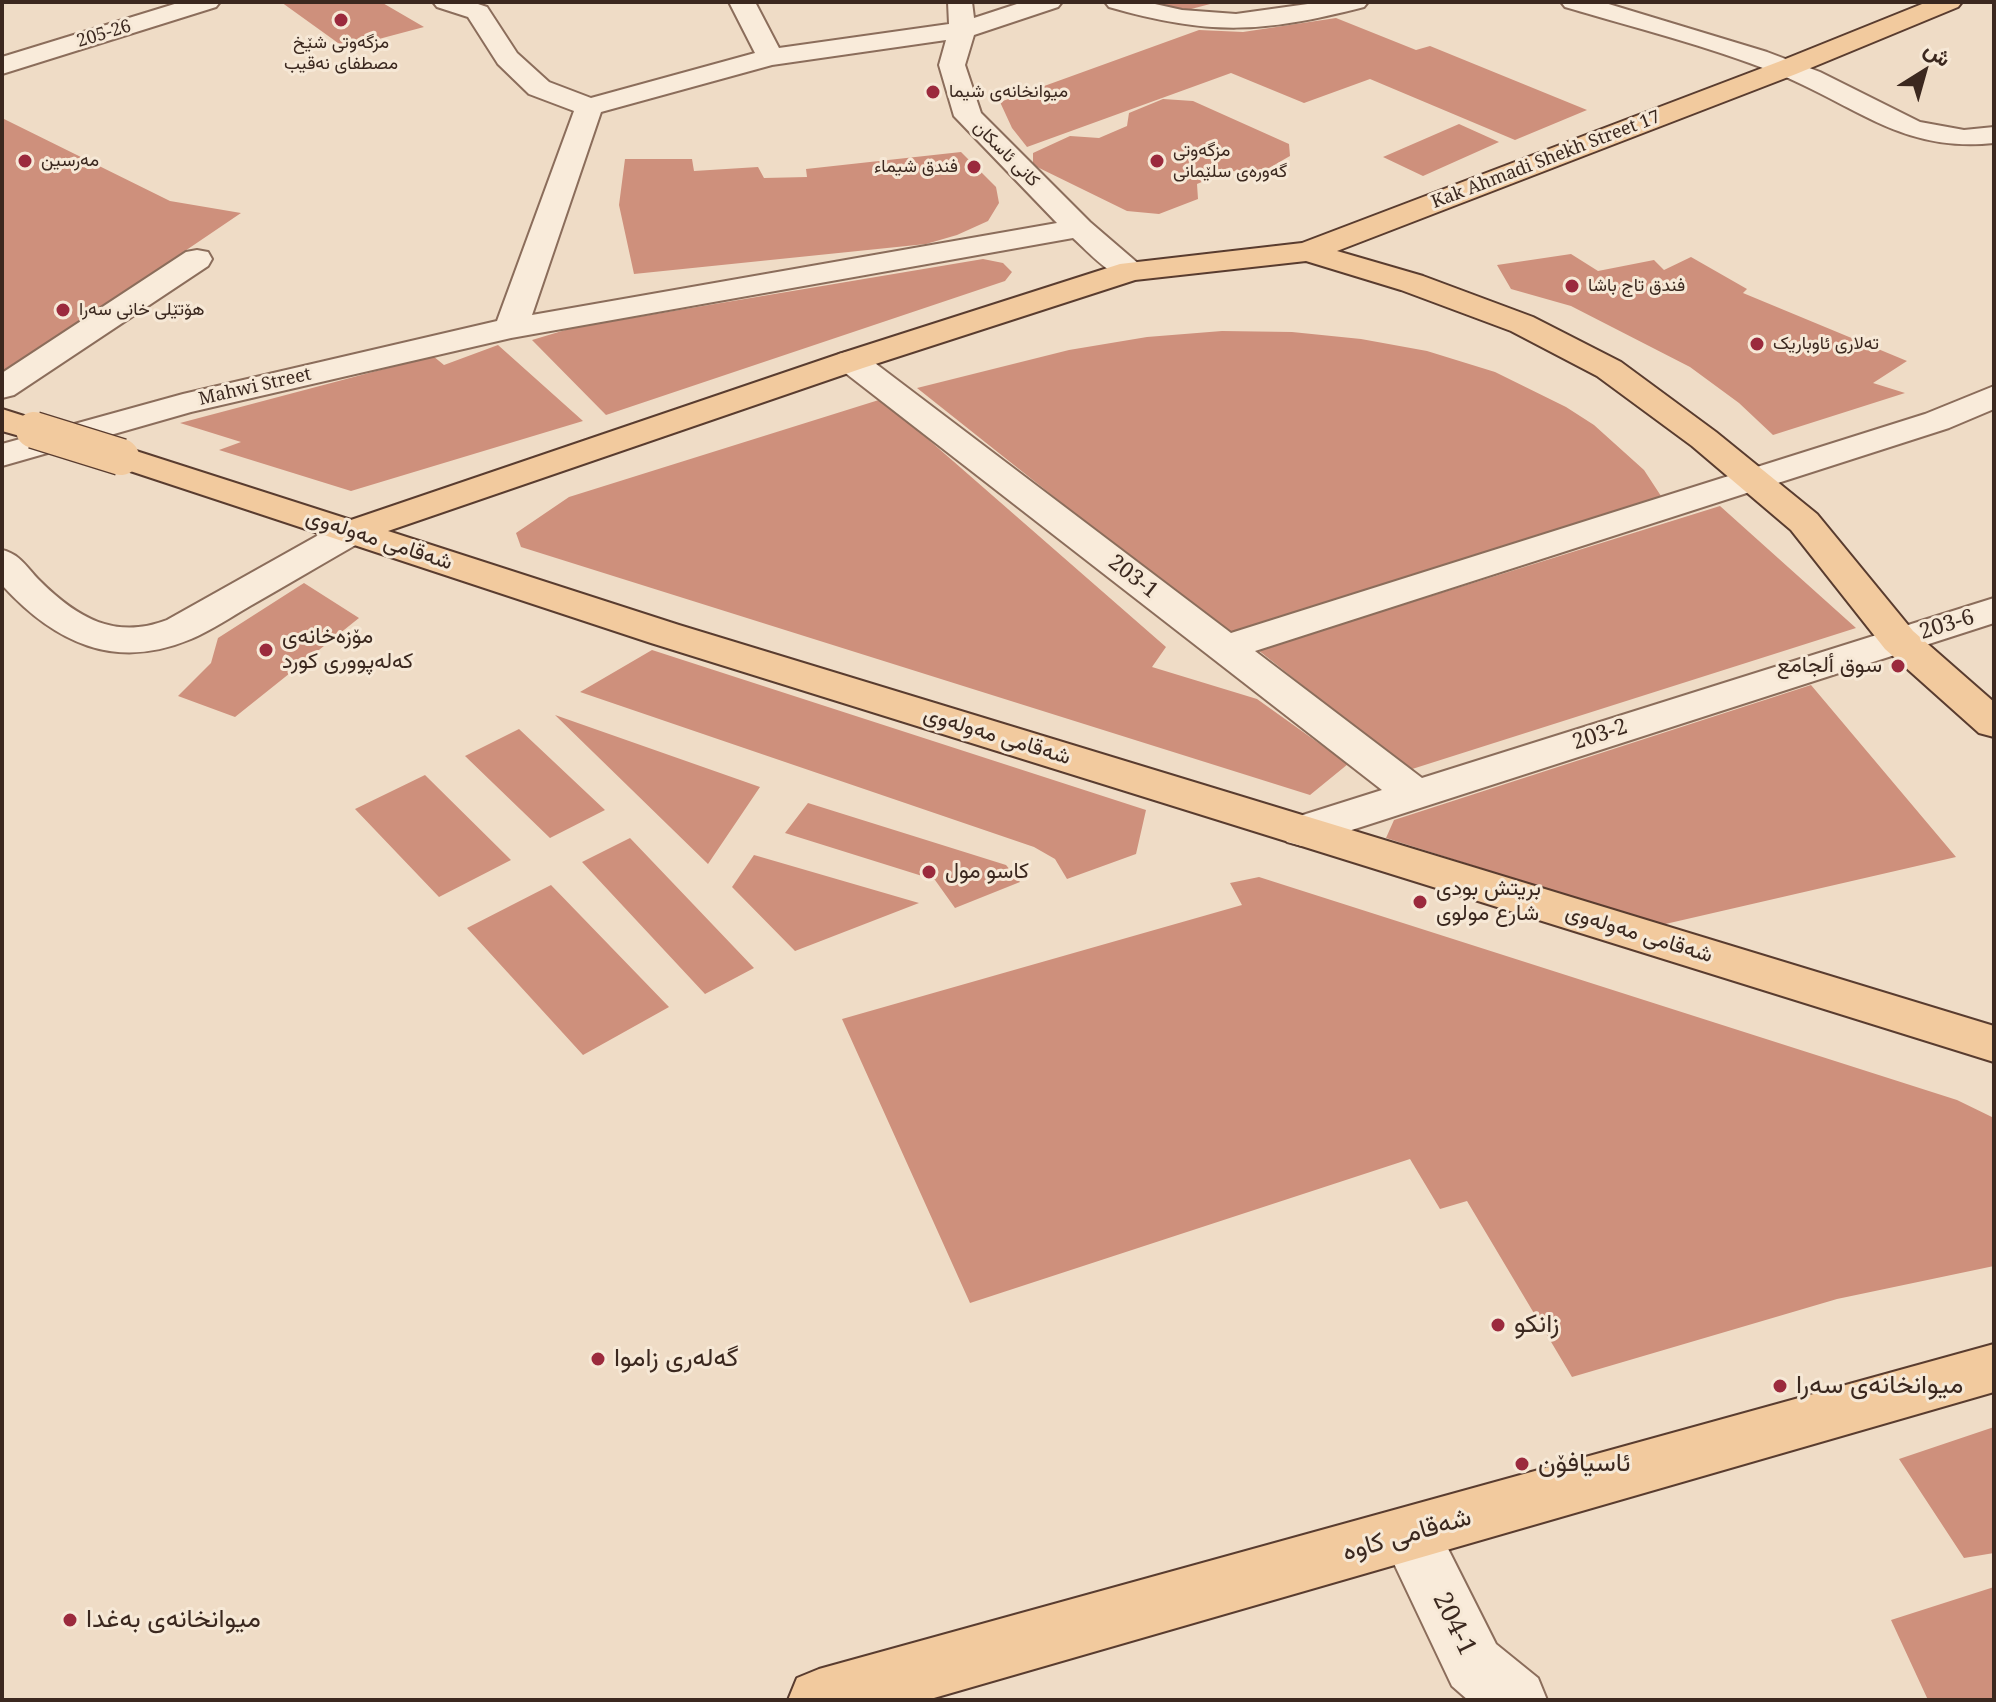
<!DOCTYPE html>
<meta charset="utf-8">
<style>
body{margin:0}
#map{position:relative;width:1996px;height:1702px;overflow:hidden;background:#efdcc6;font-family:"Noto Serif",Vazirmatn,serif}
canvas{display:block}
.frame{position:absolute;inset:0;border:4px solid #3b281f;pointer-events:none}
.north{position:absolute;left:1884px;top:32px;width:80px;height:80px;-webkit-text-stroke:6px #f6e8d6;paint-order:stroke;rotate:37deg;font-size:22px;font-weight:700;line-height:32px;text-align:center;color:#3b281f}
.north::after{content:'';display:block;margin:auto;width:28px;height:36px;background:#3b281f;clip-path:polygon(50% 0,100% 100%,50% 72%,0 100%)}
</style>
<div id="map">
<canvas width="1996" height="1702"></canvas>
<div class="frame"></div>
<div class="north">ش</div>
</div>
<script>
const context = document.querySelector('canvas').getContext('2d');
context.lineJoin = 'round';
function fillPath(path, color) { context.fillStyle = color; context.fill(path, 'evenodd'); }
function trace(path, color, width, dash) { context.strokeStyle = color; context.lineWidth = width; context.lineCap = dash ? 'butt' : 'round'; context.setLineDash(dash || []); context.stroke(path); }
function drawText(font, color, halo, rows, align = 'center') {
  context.font = font + ' "Noto Serif",Vazirmatn,serif'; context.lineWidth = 6; context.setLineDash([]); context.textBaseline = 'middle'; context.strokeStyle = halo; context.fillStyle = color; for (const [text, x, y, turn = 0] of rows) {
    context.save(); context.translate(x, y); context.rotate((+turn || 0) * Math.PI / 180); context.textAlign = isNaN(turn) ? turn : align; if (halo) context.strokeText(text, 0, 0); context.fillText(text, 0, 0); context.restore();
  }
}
fillPath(new Path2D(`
 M281,2h100l43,25 -79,21z
 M1102,2h112v1l-61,16z
 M1336,18l80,32 14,-4 157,64 -72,30 -145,-61 -66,24 -73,-30 -204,74 -15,-19 -12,-26 199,-72 44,2z
 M1163,99l30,2 96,43 1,12 -28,16 -34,-1 -31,13 1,15 -39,15 -32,-3 -94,-46v-12l37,-17 29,2 28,-12 2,-13z
 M2,118l168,83 71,12 -239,162z
 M1459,124l40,18 -76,34 -40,-19z
 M961,152l35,35 3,16 -11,18 -31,14 -31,9 -292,30 -15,-69 6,-46h67l2,12 64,-4 6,11 43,-1 -1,-8z
 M1571,254l27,17 56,-11 10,10 27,-13 56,32 -4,4 164,68 -34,22 32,10 -132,42 -34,-32 -49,-36 -119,-61 -60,-17 -14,-24z
 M983,259l20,4 9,9 -7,9 -399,134 -74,-75 40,-12z
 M1222,331l70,1 69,7 66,12 68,21 71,35 28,18 50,45 17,26 -433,139 -311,-247 152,-38 78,-13z
 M498,345l85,76 -232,70 -132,-41 22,-8 -61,-19 253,-67 11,9z
 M882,399l284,248 -14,20 105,32 91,65 -38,31 -789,-248 -5,-14 53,-36z
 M1720,506l136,122 -447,142 -151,-120z
 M304,583l55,35 -124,99 -57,-21 33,-33 7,-25z
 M652,650l494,160 -10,44 -69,25 -12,-20 -21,-12 -454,-155z
 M1811,685l145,172 -295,68 -275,-87 8,-18z
 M555,715l205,72 -52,77z
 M519,729l86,81 -55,28 -85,-82z
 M425,775l86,85 -72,37 -84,-88z
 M808,803l198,62 14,17 -65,26 -20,-28 -150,-47z
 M630,838l124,130 -49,26 -123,-132z
 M754,855l165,48 -124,48 -63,-64z
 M1259,877l698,223 37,18v148l-157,33 -265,78 -105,-176 -27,8 -30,-50 -440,144 -128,-284 400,-114 -12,-22z
 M551,885l118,122 -86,48 -116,-127z
 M1994,1427v126l-30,5 -65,-99z
 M1994,1587v113h-66l-37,-80z`), '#ce907c');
const minor = new Path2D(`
 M181,2h39l-4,5 -214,67v-17z
 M433,2h39l15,5 30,46 32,29 42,16 164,-45 -26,-51h26l24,46 170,-24 -1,-22h24l2,16 49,-16h39l-4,5 -84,28 -9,30 16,48 109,109 57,49 -5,7c-27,6 -50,-23 -69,-40l-562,100 -320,74 -189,54v-22l181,-50 314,-73 77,-210 -45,-17 -31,-30 -30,-47 -31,-10zM946,40l-7,25 15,51 103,107 -525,92 69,-203 171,-47z
 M1105,2h41l36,8 54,4 86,-12h46l-4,5c-101,26 -154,29 -255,0z
 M1561,2h41l165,50 53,20 100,50 44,8 30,-3v16c-92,10 -138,-38 -218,-70 -68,-27 -140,-45 -211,-66z
 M197,250l11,2 4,7 -4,7 -194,129 -12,3v-25l184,-121z
 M851,351l12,3 368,279 694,-219 69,-28v23l-45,19 -694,223 167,127 572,-180v25l-692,223 -15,-4 -7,-11 7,-11 95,-30 -543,-422 -5,-7 5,-7z
 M353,520l13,3 5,8 -5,8c-39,22 -77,45 -116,67 -19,11 -38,24 -59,33 -76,32 -136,4 -189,-54v-35c18,4 25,18 37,30 38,38 76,60 128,40l173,-97z
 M1410,1507l21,8 65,129 42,34 9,22h-79l-16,-14 -72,-152 9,-19z`);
const major = new Path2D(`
 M1927,2h35l-4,5 -162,67 -459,177 86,25 110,41 88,45 95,70 101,82 96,117 81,71v35l-15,-4 -94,-84 -94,-119 -99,-84 -95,-70 -86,-45 -110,-41 -95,-29 -171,19 -272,88 -475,163 291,94 1315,401v36l-1343,-419 -542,-179 -6,-7 6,-7 12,-4 12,4 218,70 488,-166 281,-90 182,-21 476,-181z
 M2,409l44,14 5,7 -5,7 -12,3 -32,-9z
 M1994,1344v48l-1067,308h-139l9,-22 22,-9z`);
trace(minor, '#8b6d5b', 4);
trace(major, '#593c2f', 4);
fillPath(minor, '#f9ebda');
fillPath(major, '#f2ca9e');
const majorBridge = new Path2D(`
 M34,430l87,27`);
trace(majorBridge, '#593c2f', 39, []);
trace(majorBridge, '#f2ca9e', 36);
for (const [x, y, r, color] of [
 [341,20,8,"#9b2a3d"],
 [933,92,8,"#9b2a3d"],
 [25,161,8,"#9b2a3d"],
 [1157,161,8,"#9b2a3d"],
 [974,167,8,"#9b2a3d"],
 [1572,286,8,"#9b2a3d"],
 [63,310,8,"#9b2a3d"],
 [1757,344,8,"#9b2a3d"],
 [266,650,8,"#9b2a3d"],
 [1898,666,8,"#9b2a3d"],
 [929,872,8,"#9b2a3d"],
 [1420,902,8,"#9b2a3d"],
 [1498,1325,8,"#9b2a3d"],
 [598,1359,8,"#9b2a3d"],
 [1780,1386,8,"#9b2a3d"],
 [1522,1464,8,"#9b2a3d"],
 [70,1620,8,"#9b2a3d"]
]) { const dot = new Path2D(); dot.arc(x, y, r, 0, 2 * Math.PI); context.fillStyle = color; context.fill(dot); trace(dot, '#f6e8d6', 3); }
drawText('18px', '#3b281f', '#f6e8d6', [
 ["205-26",104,34,-17],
 ["کانی ئاسکان",1006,154,45],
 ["Kak Ahmadi Shekh Street 17",1546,160,-21],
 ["Mahwi Street",255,387,-13]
]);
drawText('18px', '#3b281f', '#f6e8d6', [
 ["مزگە‌وتی شێخ",341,43,"center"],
 ["مصطفای نە‌قیب",341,64,"center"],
 ["میوانخانەی شیما",949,92],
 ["مزگەوتی",1173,151],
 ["گەورەی سلێمانی",1173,172],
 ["مەرسین",41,161],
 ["فندق شيماء",958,167,"right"],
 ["فندق تاج باشا",1588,286],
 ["هۆتێلی خانی سەرا",79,310],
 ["تەلاری ئاوباریک",1773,344]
], 'left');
drawText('22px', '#3b281f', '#f6e8d6', [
 ["شەقامی مەولەوی",379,540,18],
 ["203-1",1133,577,38],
 ["203-6",1947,625,-17],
 ["203-2",1600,735,-18],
 ["شەقامی مەولەوی",997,736,17],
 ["شەقامی مەولەوی",1639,934,17]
]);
drawText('22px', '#3b281f', '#f6e8d6', [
 ["مۆزەخانەی",282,637],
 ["کەلەپووری کورد",282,662],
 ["سوق ألجامع",1882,666,"right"],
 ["كاسو مول",945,872],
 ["بريتش بودى",1436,889],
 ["شارع مولوى",1436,914]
], 'left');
drawText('26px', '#3b281f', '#f6e8d6', [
 ["زانكو",1514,1325],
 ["گەلەری زاموا",614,1359],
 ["میوانخانەی سەرا",1796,1386],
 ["ئاسیافۆن",1538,1464],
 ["میوانخانەی بەغدا",86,1620]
], 'left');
drawText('26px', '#3b281f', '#f6e8d6', [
 ["شەقامی کاوە",1407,1535,-16],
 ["204-1",1454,1624,64]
]);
</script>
